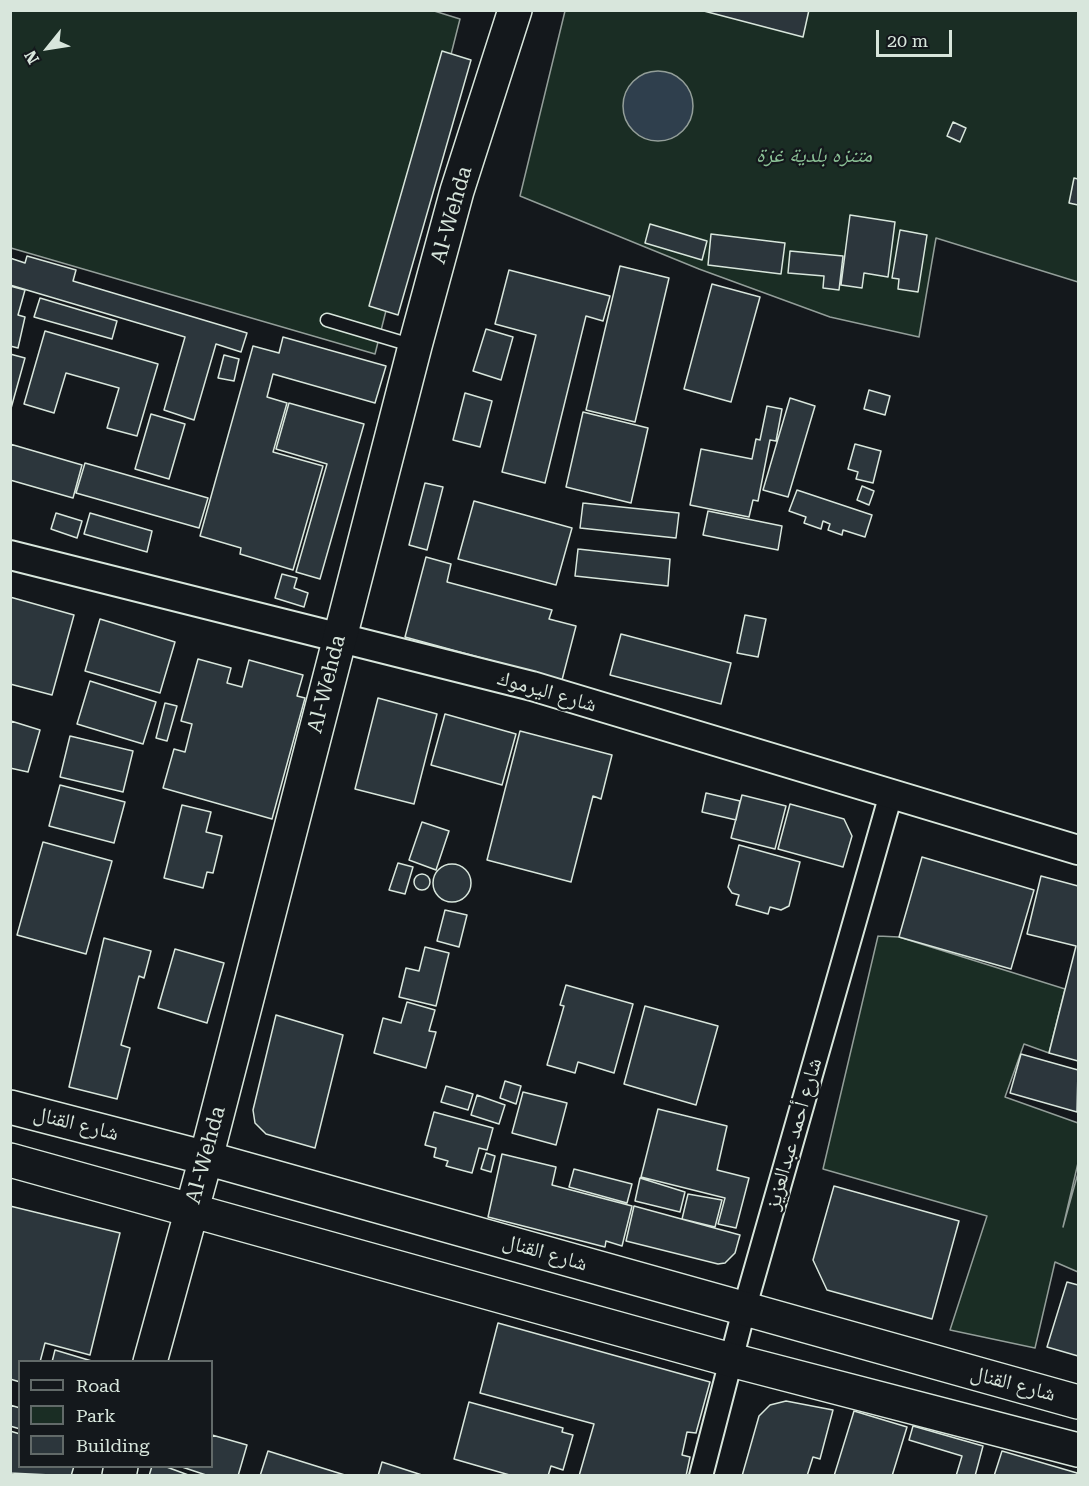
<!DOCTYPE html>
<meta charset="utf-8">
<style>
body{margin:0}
#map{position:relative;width:1089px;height:1486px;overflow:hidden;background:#14181c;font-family:"Roboto Serif",serif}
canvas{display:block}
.frame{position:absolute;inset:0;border:12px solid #d8e6dc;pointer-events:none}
.legend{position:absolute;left:18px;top:1360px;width:195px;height:108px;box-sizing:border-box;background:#14181c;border:2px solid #626a69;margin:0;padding:8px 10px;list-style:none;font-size:18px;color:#d8e6dc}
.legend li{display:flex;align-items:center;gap:12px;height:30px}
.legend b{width:30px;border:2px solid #626a69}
.north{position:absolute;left:18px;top:18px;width:60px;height:60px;-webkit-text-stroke:4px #14181c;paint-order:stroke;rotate:240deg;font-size:16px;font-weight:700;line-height:24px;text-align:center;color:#d8e6dc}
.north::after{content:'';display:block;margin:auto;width:21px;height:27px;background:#d8e6dc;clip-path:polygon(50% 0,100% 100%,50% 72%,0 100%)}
.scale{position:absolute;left:876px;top:30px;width:76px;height:27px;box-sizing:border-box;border:3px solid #d8e6dc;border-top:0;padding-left:8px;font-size:18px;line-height:21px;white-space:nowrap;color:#d8e6dc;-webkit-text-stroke:4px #14181c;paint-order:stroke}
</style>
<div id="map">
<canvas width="1089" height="1486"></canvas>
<div class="frame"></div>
<ul class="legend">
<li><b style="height:8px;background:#14181c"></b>Road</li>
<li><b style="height:16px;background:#1a2d24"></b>Park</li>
<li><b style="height:16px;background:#2c363c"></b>Building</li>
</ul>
<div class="north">N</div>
<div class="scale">20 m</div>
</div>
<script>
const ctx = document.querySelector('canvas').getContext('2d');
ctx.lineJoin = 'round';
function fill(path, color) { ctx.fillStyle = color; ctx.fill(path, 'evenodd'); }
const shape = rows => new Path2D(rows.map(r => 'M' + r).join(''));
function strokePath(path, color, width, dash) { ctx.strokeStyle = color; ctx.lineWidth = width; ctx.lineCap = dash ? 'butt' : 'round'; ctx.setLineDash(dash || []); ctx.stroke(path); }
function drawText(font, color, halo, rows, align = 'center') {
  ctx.font = font + ' "Roboto Serif","Noto Naskh Arabic",serif'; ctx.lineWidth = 4.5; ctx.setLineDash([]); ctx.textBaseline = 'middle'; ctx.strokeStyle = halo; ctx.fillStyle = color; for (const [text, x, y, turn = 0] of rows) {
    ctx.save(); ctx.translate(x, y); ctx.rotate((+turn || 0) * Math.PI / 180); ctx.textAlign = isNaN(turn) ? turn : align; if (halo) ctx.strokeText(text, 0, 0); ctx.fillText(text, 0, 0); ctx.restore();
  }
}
const green = shape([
 [431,10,460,19,375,354,11,248,11,11,431,10],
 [565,11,1078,11,1078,282,936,238,919,337,830,317,699,269,520,196,565,11],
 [878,936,899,937,1065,989,1049,1053,1024,1044,1005,1097,1078,1123,1078,1163,1063,1227,1078,1173,1078,1272,1055,1262,1035,1348,950,1330,987,1216,823,1169,878,936]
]);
fill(green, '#1a2d24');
strokePath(green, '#939e99', 1.5);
const water = shape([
 '623 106a35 35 0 1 1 70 0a35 35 0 1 1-70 0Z'
]);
fill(water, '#2f3f4d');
strokePath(water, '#939e99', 1.5);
const building = shape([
 [700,10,809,10,803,37,700,10],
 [442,51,471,60,398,315,369,306,442,51],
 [953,122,966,128,960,142,947,136,953,122],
 [1074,178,1078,179,1078,205,1069,203,1074,178],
 [850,215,895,222,888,277,864,273,862,288,841,285,850,215],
 [650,224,707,241,702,260,645,243,650,224],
 [900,230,927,235,918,292,898,289,899,279,892,278,900,230],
 [711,234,785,243,781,274,708,265,711,234],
 [790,251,843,256,839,290,823,288,824,276,788,273,790,251],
 [27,256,76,270,73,281,247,333,241,352,216,344,194,420,164,410,185,337,10,285,10,258,25,263,27,256],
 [620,266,669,278,635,422,586,410,620,266],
 [509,270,610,296,603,321,586,316,545,483,502,472,536,335,495,324,509,270],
 [712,284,760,297,731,402,684,389,712,284],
 [10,286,25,290,18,315,25,317,18,348,10,346,10,286],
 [40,298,117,321,112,339,34,317,40,298],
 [486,329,513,337,501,380,473,371,486,329],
 [45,331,158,364,137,436,107,428,119,388,66,373,54,413,24,404,45,331],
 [283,337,386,366,375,403,273,374,267,397,287,403,273,452,323,466,293,570,240,554,241,548,200,536,253,346,279,353,283,337],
 [10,354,25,358,10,412,10,354],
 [224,355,239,359,234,381,218,378,224,355],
 [869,390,890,396,885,415,864,409,869,390],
 [465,393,492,401,480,447,453,440,465,393],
 [790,398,815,406,788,497,763,490,790,398],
 [289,403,364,424,320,579,296,572,327,464,276,449,289,403],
 [767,406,782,409,776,441,770,440,758,501,753,500,749,517,690,505,701,449,752,459,756,439,760,440,767,406],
 [583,412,648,428,631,503,566,487,583,412],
 [151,414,185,424,169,479,135,469,151,414],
 [10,444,82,465,73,498,10,480,10,444],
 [855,444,881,451,873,483,856,479,858,472,848,469,855,444],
 [85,463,208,498,199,528,76,493,85,463],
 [425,483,443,487,427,550,409,545,425,483],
 [862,486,874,491,869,505,857,500,862,486],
 [797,490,872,515,865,537,843,530,842,535,828,530,830,524,823,521,821,529,804,523,806,517,789,511,797,490],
 [474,501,572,528,556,585,458,559,474,501],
 [583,503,679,513,676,538,580,528,583,503],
 [708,511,782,526,778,550,703,535,708,511],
 [56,513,82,521,77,538,51,529,56,513],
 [90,513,152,531,147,552,84,534,90,513],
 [578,549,670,559,668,586,575,576,578,549],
 [426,557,451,564,447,582,552,610,549,619,576,626,562,680,405,637,426,557],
 [282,574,297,578,294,588,308,593,304,607,275,598,282,574],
 [10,597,74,615,52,695,10,684,10,597],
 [745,615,766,619,758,657,737,653,745,615],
 [100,619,175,642,160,693,85,671,100,619],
 [621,634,731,663,721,704,610,675,621,634],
 [198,659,231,668,227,683,242,687,249,660,303,675,297,696,305,698,272,819,163,788,174,749,185,752,192,724,181,721,198,659],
 [90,681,156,702,143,744,77,724,90,681],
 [378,698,437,714,414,804,355,789,378,698],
 [165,703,177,706,167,741,156,738,165,703],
 [445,714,516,734,502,785,431,765,445,714],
 [11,721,40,730,28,772,10,768,11,721],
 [520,731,612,755,601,799,593,796,571,882,487,860,520,731],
 [70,736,133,751,123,792,60,777,70,736],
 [60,785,125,802,114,843,49,826,60,785],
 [706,793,740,801,736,820,702,812,706,793],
 [742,795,786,806,775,849,731,838,742,795],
 [790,804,844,819,852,836,843,867,778,849,790,804],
 [182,805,211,812,206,832,222,836,213,873,207,872,203,888,164,878,182,805],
 [422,822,449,831,436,870,409,860,422,822],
 [43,842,112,861,86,954,17,935,43,842],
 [739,845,800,862,789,906,781,910,770,907,768,914,736,905,739,895,732,893,728,887,739,845],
 [922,857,1034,890,1011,969,899,937,922,857],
 [398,863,413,867,405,894,389,890,398,863],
 '433 883a19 19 0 1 1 38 0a19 19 0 1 1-38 0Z',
 '414 882a8 8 0 1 1 16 0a8 8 0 1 1-16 0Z',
 [1041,876,1078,886,1078,1061,1049,1053,1076,946,1027,934,1041,876],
 [445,910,467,915,459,947,437,941,445,910],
 [104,938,151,951,144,978,139,976,121,1045,130,1048,117,1099,69,1087,104,938],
 [425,947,449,953,436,1006,399,997,406,968,419,971,425,947],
 [175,949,224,963,207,1023,158,1008,175,949],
 [566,985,633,1004,614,1073,578,1062,575,1073,547,1065,564,1006,560,1005,566,985],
 [407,1002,435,1010,429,1031,436,1032,426,1068,374,1053,383,1018,401,1023,407,1002],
 [645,1006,718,1026,696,1105,624,1084,645,1006],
 [276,1015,343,1035,315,1148,266,1134,255,1123,253,1110,276,1015],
 [1021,1054,1078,1070,1077,1112,1010,1093,1021,1054],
 [505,1081,521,1086,516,1104,500,1098,505,1081],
 [446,1086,473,1094,468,1110,441,1102,446,1086],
 [523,1092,567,1103,556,1145,512,1133,523,1092],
 [477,1095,505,1105,499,1124,471,1115,477,1095],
 [658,1109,727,1126,717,1170,749,1178,736,1228,718,1224,725,1198,641,1177,658,1109],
 [434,1112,493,1128,487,1150,479,1148,472,1173,446,1166,448,1161,434,1157,436,1148,425,1145,434,1112],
 [486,1153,495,1156,491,1172,481,1169,486,1153],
 [502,1154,556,1167,552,1185,632,1206,622,1246,606,1241,605,1247,488,1217,502,1154],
 [574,1169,632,1184,627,1203,569,1187,574,1169],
 [640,1178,685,1192,680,1212,635,1201,640,1178],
 [834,1186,959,1221,932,1319,827,1290,813,1260,834,1186],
 [688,1194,722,1200,715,1227,682,1219,688,1194],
 [10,1206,120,1233,90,1355,45,1343,40,1362,20,1362,20,1382,10,1379,10,1206],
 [634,1206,740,1235,735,1253,725,1263,718,1264,626,1241,634,1206],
 [1067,1282,1078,1285,1078,1356,1047,1347,1067,1282],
 [498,1323,710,1382,696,1433,687,1432,682,1455,690,1457,686,1476,579,1476,594,1424,480,1393,498,1323],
 [55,1350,95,1362,52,1362,55,1350],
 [786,1401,833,1410,820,1459,813,1457,807,1476,742,1476,759,1416,770,1405,786,1401],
 [469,1402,563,1428,562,1432,573,1435,563,1470,551,1466,548,1476,513,1476,454,1459,469,1402],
 [10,1405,20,1408,20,1429,10,1426,10,1405],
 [854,1411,907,1427,892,1476,834,1476,854,1411],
 [913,1426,983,1446,975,1476,956,1476,962,1456,909,1440,913,1426],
 [10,1431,20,1434,20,1466,74,1466,71,1476,10,1473,10,1431],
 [212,1435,247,1445,238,1476,209,1476,179,1466,212,1466,212,1435],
 [268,1451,348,1476,260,1476,268,1451],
 [1002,1451,1077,1473,1077,1476,994,1476,1002,1451],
 [382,1462,425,1476,378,1476,382,1462],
 [152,1466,164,1466,191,1476,149,1476,152,1466]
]);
fill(building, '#2c363c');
strokePath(building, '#d8e6dc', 1.5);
const service = shape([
 [327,320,414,346]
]);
const minor = shape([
 [701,1476,744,1310,891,794]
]);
const tertiary = shape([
 [10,555,532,686,1078,850]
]);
const secondary = shape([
 [10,1107,206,1158,1078,1402],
 [10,1160,731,1360,1078,1450],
 [150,1362,206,1158,415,346,457,191,515,10],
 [119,1476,121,1466]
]);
strokePath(service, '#d8e6dc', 15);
strokePath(minor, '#d8e6dc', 26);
strokePath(tertiary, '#d8e6dc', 32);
strokePath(secondary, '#d8e6dc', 36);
strokePath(service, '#14181c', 12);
strokePath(minor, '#14181c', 22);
strokePath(tertiary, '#14181c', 28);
strokePath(secondary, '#14181c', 33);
drawText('italic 21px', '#8ac095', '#14181c', [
 ["متنزه بلدية غزة",814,156]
]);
drawText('21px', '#d8e6dc', '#14181c', [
 ["Al-Wehda",452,215,-74],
 ["Al-Wehda",327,684,-76],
 ["شارع اليرموك",547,692,16],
 ["شارع القنال",76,1124,14],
 ["شارع أحمد عبدالعزيز",794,1134,-74],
 ["Al-Wehda",206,1155,-75],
 ["شارع القنال",545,1253,16],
 ["شارع القنال",1013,1384,15]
]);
</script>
